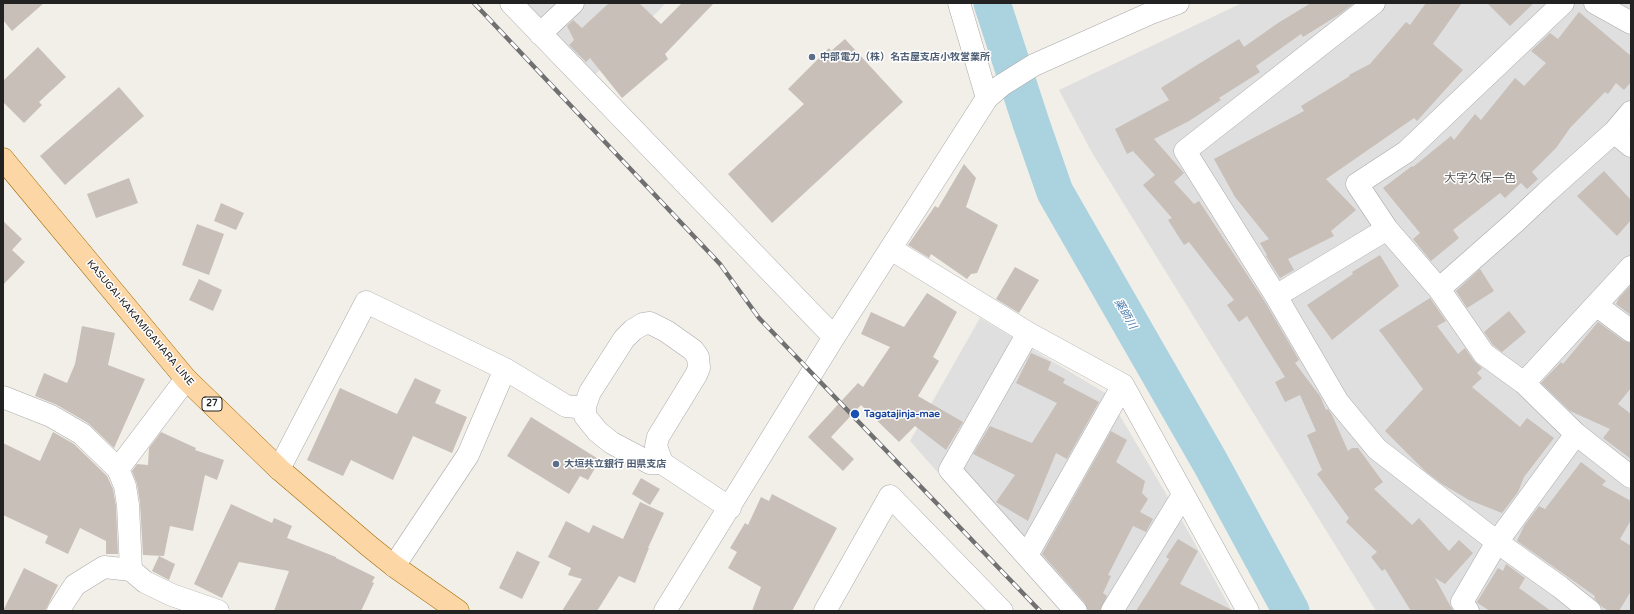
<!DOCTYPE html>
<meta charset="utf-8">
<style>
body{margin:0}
#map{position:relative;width:1634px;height:614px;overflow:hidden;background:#f2efe9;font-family:"Varela Round",sans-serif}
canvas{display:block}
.frame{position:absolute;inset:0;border:4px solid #222;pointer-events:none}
</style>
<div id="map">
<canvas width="1634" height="614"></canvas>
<div class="frame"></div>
</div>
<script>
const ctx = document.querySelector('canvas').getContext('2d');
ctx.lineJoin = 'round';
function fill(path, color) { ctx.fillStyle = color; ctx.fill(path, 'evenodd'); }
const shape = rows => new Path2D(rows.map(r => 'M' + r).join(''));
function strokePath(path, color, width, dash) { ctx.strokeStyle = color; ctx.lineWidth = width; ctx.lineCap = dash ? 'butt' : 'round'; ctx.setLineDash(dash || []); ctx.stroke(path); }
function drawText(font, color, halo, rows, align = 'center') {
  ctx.font = font + ' "Varela Round","Noto Sans JP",sans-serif'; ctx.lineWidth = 3; ctx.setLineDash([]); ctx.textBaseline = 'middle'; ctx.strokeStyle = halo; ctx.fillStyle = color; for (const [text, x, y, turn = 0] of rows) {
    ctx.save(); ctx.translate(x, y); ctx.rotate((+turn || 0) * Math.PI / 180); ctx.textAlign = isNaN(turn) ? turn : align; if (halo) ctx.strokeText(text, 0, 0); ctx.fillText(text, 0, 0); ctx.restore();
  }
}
fill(shape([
 [511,3,666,3,587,83],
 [1242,3,1631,3,1631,611,1376,611,1091,151,1059,90],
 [980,318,1107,394,1184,524,1232,611,1060,611,910,441]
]), '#e0dfdf');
strokePath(shape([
 [992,3,1031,123,1055,192,1210,462,1291,611]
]), '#aad3df', 37);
fill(shape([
 [3,3,44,3,12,31,3,20],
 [609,3,639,3,661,24,682,3,714,3,665,54,668,59,622,98,590,58,586,62,569,45,574,40,567,26,573,20,582,28],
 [1311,3,1354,3,1340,14,1303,37,1301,34,1256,66,1260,72,1219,98,1221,100,1189,121,1154,139,1184,173,1174,182,1194,204,1199,201,1265,302,1299,360,1295,363,1320,396,1326,410,1328,409,1332,415,1348,451,1352,448,1358,448,1383,482,1374,489,1412,525,1419,518,1449,551,1459,540,1473,553,1445,584,1435,578,1453,611,1411,611,1385,569,1382,571,1371,557,1377,552,1346,522,1349,518,1317,474,1322,470,1307,435,1316,431,1300,395,1285,402,1275,382,1285,377,1247,316,1239,322,1227,305,1234,300,1189,242,1184,245,1168,220,1172,218,1143,185,1155,175,1133,151,1127,154,1115,129,1169,100,1161,88,1197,65,1239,39,1244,47,1278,23],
 [1426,3,1462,3,1433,44,1463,70,1417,121,1414,118,1326,179,1356,210,1331,231,1334,236,1288,259,1294,270,1280,278,1266,256,1267,255,1260,243,1269,239,1235,197,1214,159,1304,111,1301,106,1350,76,1349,75,1370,64,1406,22,1410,25],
 [1487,3,1534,3,1510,26],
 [1579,12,1631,56,1631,82,1624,90,1616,83,1608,94,1605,92,1570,128,1556,148,1532,172,1538,179,1527,189,1521,183,1505,198,1500,193,1453,230,1459,238,1431,261,1413,239,1420,233,1383,188,1412,166,1413,167,1451,136,1454,140,1475,114,1481,120,1515,78,1524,86,1546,63,1531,51,1550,33,1558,39],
 [845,39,903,102,772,223,728,174,804,104,788,89,829,48,831,51],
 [38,47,66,77,39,102,42,105,24,123,3,102,3,81],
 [119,87,144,116,65,185,40,156],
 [964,164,976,178,966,207,998,225,977,273,971,274,967,279,931,254,929,258,908,245,935,206,938,208],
 [1604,171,1631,200,1631,220,1617,236,1577,196],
 [129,178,138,203,96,218,87,194],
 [221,203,244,213,236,230,214,221],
 [3,221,22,239,12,250,25,262,3,285],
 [197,224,224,234,209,275,182,265],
 [1380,255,1399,286,1332,340,1307,305,1353,274,1352,272],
 [1015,267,1039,280,1019,313,996,299],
 [1480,269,1494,291,1467,308,1456,291],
 [199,279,222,290,213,311,189,300],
 [1631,285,1631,315,1616,304,1619,298],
 [927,293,957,312,933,357,939,361,918,396,963,422,946,450,915,426,899,442,861,405,831,437,854,459,843,471,808,437,858,383,863,387,890,347,861,334,871,312,904,327],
 [1430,298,1446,321,1437,326,1458,354,1465,348,1474,361,1482,368,1477,373,1482,378,1472,387,1520,427,1527,418,1554,438,1524,477,1518,492,1502,513,1469,500,1442,484,1425,471,1385,431,1423,389,1379,330],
 [1509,311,1526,332,1502,352,1493,345,1484,332],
 [1598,322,1624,341,1631,343,1631,388,1618,404,1631,414,1631,459,1603,438,1610,429,1570,411,1541,383,1561,362,1563,364],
 [82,326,115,333,108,365,145,379,114,448,88,423,57,405,35,396,44,373,67,383,75,364],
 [1031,353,1051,362,1048,370,1065,379,1063,383,1099,402,1067,459,1056,453,1028,521,996,502,1015,475,973,454,990,426,1032,443,1057,403,1016,383],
 [415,378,441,390,435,403,467,417,452,453,413,436,393,480,351,460,343,476,307,460,340,388,397,414],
 [531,417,600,460,588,480,580,476,569,494,507,456],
 [1111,431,1127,440,1116,462,1145,481,1142,493,1148,499,1140,512,1153,519,1146,532,1133,526,1108,575,1111,576,1103,593,1107,596,1100,611,1088,611,1085,603,1042,554],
 [53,432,74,444,107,476,113,489,116,506,118,554,106,554,106,541,80,528,68,554,45,543,48,536,3,515,3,443,40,461],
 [161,432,196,448,195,450,224,460,217,480,205,475,193,531,170,526,164,556,143,555,140,503,137,484,132,471,137,464,148,465,149,448],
 [1581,462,1606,481,1602,485,1631,501,1631,520,1620,539,1631,546,1631,591,1619,611,1609,611,1602,607,1594,598,1595,596,1517,541,1524,526,1539,506,1545,509],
 [641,478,660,489,650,505,632,494],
 [772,494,837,528,792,611,752,611,761,587,728,568,737,552,730,548,745,523,748,525,761,497,769,501],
 [640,502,664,513,648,548,649,548,635,583,619,576,597,611,562,611,582,579,568,575,571,568,548,557,566,521,589,533,593,525,623,539],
 [231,504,272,523,274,518,292,526,287,538,336,557,336,558,375,577,372,582,374,583,361,611,274,611,289,571,239,562,222,598,194,584],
 [1178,539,1198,551,1180,584,1234,611,1136,611,1169,559,1166,557],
 [517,551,540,562,522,599,499,588],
 [159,556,175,564,169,580,152,571],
 [1506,564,1525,578,1519,588,1551,611,1490,611,1479,604,1477,602,1498,568,1503,571],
 [24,568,58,585,45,611,3,611]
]), '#c7bfb8');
const minor = shape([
 [511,3,834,337],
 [959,3,987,98],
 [1374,3,1185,151,1276,296,1338,402,1377,449,1497,542,1560,587,1590,611],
 [1563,3,1406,152,1357,184,1387,229,1439,289,1484,354,1524,383,1576,434,1631,477],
 [1595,3,1631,23],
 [540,34,573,3],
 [1614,132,1631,146],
 [891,249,1028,333,1123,385,1248,611],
 [1439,289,1515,222,1547,192,1614,132,1631,112],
 [1276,296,1387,229],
 [1596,305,1631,331],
 [1028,333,950,470,1076,611],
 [1524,383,1631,267],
 [3,397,51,416,82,434,118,469,125,486,128,505,131,570],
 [662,463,656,446,658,437,696,375,699,368,698,357,693,350,666,331,650,323,643,324,633,330,624,339,590,392,585,406,585,416,598,432,612,443,650,463,662,463,730,508],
 [118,469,186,379],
 [279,469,366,302,505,369],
 [1027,555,1123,385],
 [394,566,468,455,505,369,566,406,576,407,585,406],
 [58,611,75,585,104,567,131,570,145,582,172,595,218,611],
 [665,611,834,337,987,98,1002,85,1034,65,1151,13,1178,3],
 [825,611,890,496,1002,611],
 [1112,611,1183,495],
 [1468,611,1462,602,1497,542,1576,434]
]);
const major = shape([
 [3,159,186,379,279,469,369,546,394,566,458,611]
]);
strokePath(minor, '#a9a9a9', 23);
strokePath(major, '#a06b00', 23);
strokePath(minor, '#fff', 22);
strokePath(major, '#fcd6a4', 22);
const rail = shape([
 [474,3,720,264,759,318,1040,611]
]);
strokePath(rail, '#707070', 4.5);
strokePath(rail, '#fff', 3, [9]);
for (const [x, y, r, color] of [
 [812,57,4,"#5c6f8a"],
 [855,414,5,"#1a4fb4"],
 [556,464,4,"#5c6f8a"]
]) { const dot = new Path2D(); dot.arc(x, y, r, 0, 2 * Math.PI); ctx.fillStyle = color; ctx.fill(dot); strokePath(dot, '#fff', 1.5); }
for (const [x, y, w] of [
 [212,404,20]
]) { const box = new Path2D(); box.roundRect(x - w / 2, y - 7, w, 14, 3); ctx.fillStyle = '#fff'; ctx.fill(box); strokePath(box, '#222', 1); }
drawText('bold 9px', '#222', null, [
 ["27",212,404]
]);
drawText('bold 10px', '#4e5e75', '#fff', [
 ["中部電力（株）名古屋支店小牧営業所",820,57],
 ["大垣共立銀行 田県支店",564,464]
], 'left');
drawText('10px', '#222', '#fff', [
 ["KASUGAI-KAKAMIGAHARA LINE",140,323,50]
]);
drawText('bold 10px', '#164399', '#fff', [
 ["Tagatajinja-mae",864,414]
], 'left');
drawText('italic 11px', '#4a7aab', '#fff', [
 ["薬師川",1125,314,60]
]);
drawText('12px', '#555', '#fff', [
 ["大字久保一色",1480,179]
]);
</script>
